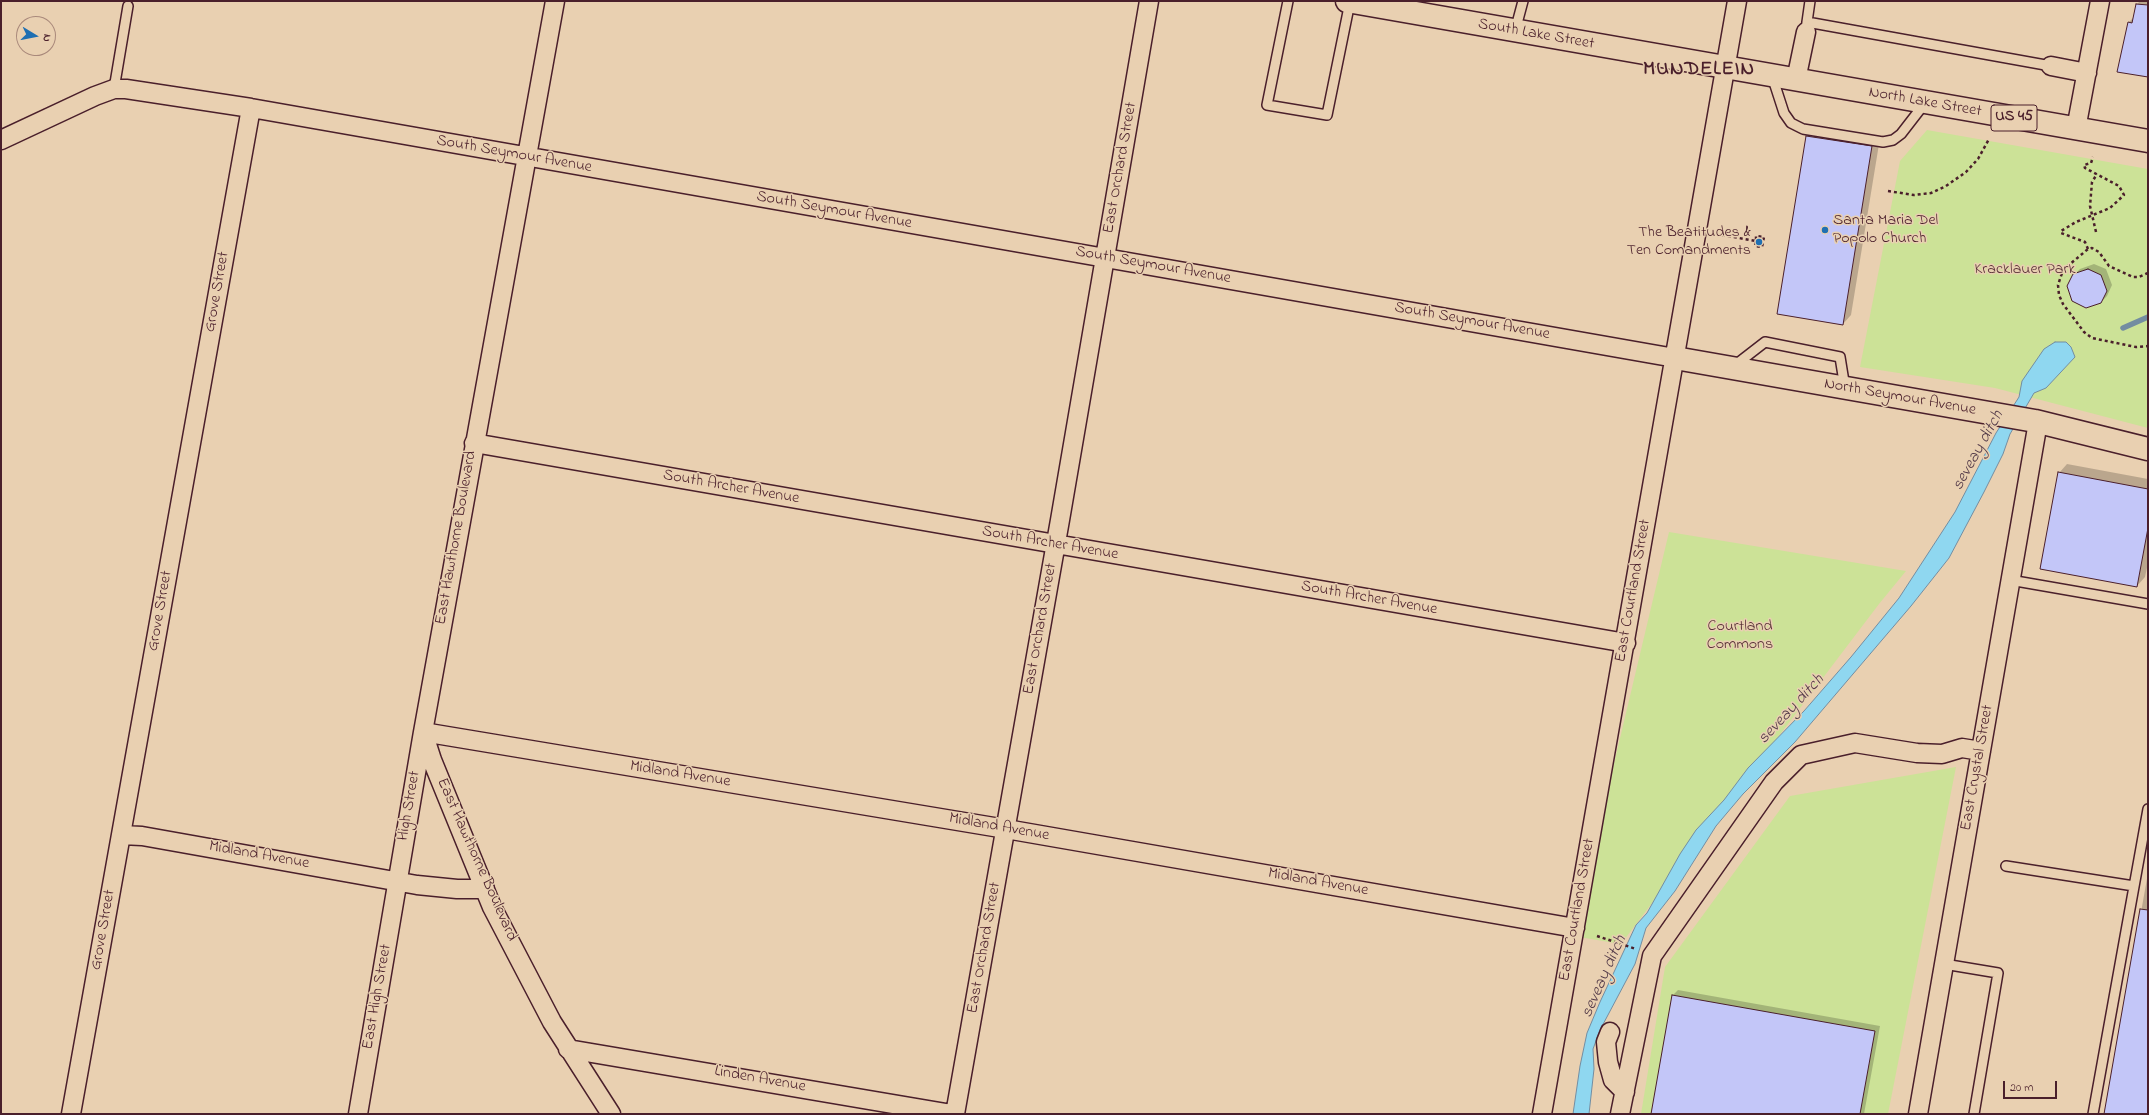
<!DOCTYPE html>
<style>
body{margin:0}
#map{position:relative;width:2149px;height:1115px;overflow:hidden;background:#e9d0b1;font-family:"Indie Flower",sans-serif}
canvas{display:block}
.frame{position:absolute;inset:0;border:2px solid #4a1f2b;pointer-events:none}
.north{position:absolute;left:16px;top:16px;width:40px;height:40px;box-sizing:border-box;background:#e9d0b1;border:1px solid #a9897b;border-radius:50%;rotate:100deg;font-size:11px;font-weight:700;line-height:16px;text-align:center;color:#4a1f2b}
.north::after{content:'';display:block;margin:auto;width:14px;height:18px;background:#1f6fb2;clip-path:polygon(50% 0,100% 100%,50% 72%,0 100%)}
.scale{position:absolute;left:2003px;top:1081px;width:54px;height:18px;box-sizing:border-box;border:2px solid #4a1f2b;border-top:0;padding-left:5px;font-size:12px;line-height:14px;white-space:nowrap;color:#4a1f2b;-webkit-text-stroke:3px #e9d0b1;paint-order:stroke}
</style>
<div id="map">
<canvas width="2149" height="1115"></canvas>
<div class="frame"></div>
<div class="north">N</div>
<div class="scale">20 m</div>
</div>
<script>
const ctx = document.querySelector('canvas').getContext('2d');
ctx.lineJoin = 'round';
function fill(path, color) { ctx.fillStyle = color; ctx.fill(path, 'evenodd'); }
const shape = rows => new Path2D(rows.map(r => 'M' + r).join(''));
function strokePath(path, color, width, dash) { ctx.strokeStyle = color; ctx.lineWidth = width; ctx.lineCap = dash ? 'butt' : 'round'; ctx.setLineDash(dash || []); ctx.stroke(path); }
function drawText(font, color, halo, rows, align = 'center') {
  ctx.font = font + ' "Indie Flower",sans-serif'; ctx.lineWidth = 3; ctx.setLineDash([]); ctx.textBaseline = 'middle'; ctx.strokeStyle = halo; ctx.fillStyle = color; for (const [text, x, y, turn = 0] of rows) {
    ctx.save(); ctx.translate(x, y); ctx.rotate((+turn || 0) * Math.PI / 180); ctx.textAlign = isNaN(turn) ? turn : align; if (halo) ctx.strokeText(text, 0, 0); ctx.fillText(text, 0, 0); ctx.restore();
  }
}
fill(shape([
 [1927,130,2148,169,2148,428,1995,388,1860,367,1900,161],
 [1669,532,1906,571,1879,604,1621,944,1573,936],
 [1956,767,1888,1114,1641,1114,1665,967,1790,796]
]), '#cce297');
const water = shape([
 [2055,342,2066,342,2071,347,2075,357,2046,388,2034,393,2010,434,2003,454,1984,492,1949,558,1911,606,1795,742,1743,794,1716,826,1675,891,1646,928,1635,964,1600,1030,1593,1049,1594,1069,1589,1114,1573,1114,1580,1066,1587,1033,1600,1002,1636,925,1647,913,1680,854,1696,830,1724,800,1748,768,1804,711,1851,657,1899,598,1955,512,1996,433,2019,397,2022,381,2044,349,2055,342]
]);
fill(water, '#8fd7f0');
strokePath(water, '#738da1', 1);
fill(shape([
 [2140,1,2148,1,2148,83,2147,76,2128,23,2134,17,2137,4],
 [1816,128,1880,138,1851,315,1843,324,1778,313,1807,136],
 [2094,264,2106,269,2112,285,2107,296,2101,302,2074,275,2080,269],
 [2067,464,2148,479,2148,563,2145,577,2137,586,2059,473],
 [2148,873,2148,1114,2105,1114],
 [1678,990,1880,1026,1864,1114,1652,1114,1673,995]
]), '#0003');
strokePath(shape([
 [2123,328,2148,317]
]), '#738da1', 5.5);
const building = shape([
 [2136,4,2148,5,2148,77,2117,72,2128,22,2132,23,2136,4],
 [1806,136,1872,146,1843,325,1777,314,1806,136],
 [2088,269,2101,275,2107,291,2101,303,2086,308,2072,301,2067,286,2073,274,2088,269],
 [2058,472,2148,489,2148,528,2137,587,2040,569,2058,472],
 [2140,909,2148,910,2148,1114,2104,1114,2140,909],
 [1672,995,1875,1031,1860,1114,1651,1114,1672,995]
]);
fill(building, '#c3c6f8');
strokePath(building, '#4a1f2b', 1);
const lane = shape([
 [1288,1,1267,105,1327,115,1350,2],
 [1807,22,1810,1],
 [1515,31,1523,1],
 [1806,32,1807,22,2051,66],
 [1772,76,1784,113,1791,123,1803,129,1883,142,1893,140,1901,134,1925,103],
 [114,89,128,6],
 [1734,366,1765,342,1840,357,1845,388],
 [2010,580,2148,604],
 [2006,866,2134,886],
 [1944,964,1998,973,1974,1114],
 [2093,1114,2148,809]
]);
const street = shape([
 [555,1,423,732,432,760,492,907,552,1022,611,1114],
 [2051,66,2087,73],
 [1796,80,1806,32],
 [2076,129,2100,1],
 [1,140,95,96,114,89,126,89,251,108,1675,358],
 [474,443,1626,643],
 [121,835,142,836,417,885,457,889,485,889],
 [1610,1032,1606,1042,1608,1062,1613,1080,1625,1092],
 [568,1049,952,1114],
 [71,1114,251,108],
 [358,1114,423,732,1006,829,1575,928],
 [955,1114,1060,520,1149,1],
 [1542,1114,1737,1],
 [1620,1114,1652,956,1774,782,1801,755,1855,743,1917,753,1942,754,1962,748,1981,751],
 [1918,1114,2038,422]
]);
const secondary = shape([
 [1675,358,2035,421,2148,449]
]);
const primary = shape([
 [1347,1,2148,141]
]);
strokePath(lane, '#4a1f2b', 12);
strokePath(street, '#4a1f2b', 21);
strokePath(secondary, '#4a1f2b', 25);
strokePath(primary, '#4a1f2b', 25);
strokePath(shape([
 [1888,191,1914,195,1931,193,1946,186,1966,172,1978,159,1989,139],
 [2096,232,2090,206,2092,182,2097,174],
 [1722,235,1756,241,1756,236,1764,237,1762,247,1755,246,1756,241],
 [2088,249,2085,242,2061,233,2061,231,2076,222,2110,208,2124,195,2119,186,2085,168,2084,165,2091,163,2093,157],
 [2148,273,2139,277,2133,277,2109,266,2099,252,2092,248,2088,249,2063,270,2058,285,2059,295,2063,304,2084,332,2092,338,2136,347,2148,346],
 [1597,936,1636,949]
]), '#4a1f2b', 2.5, [3, 3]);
strokePath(lane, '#e9d0b1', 9);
strokePath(street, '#e9d0b1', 18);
strokePath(secondary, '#e9d0b1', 22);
strokePath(primary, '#e9d0b1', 22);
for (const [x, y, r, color] of [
 [1825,230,4,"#1f6fb2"],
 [1759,242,4,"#1f6fb2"]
]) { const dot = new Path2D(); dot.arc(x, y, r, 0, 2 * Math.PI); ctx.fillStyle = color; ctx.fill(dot); strokePath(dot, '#e9d0b1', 1.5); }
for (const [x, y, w] of [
 [2014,118,46]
]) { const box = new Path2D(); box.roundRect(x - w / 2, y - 13, w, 26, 3); ctx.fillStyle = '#e9d0b1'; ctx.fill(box); strokePath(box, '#4a1f2b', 1); }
drawText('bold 15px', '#4a1f2b', null, [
 ["US 45",2014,118]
]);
drawText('16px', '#4a1f2b', '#e9d0b1', [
 ["South Lake Street",1536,35,10],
 ["North Lake Street",1925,103,10],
 ["South Seymour Avenue",514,155,10],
 ["East Orchard Street",1121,168,-80],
 ["South Seymour Avenue",834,211,10],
 ["South Seymour Avenue",1153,266,10],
 ["Grove Street",218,292,-80],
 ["South Seymour Avenue",1472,322,10],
 ["North Seymour Avenue",1900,398,10],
 ["South Archer Avenue",731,488,10],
 ["East Hawthorne Boulevard",457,538,-80],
 ["South Archer Avenue",1050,544,10],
 ["East Courtland Street",1634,591,-80],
 ["South Archer Avenue",1369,599,10],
 ["Grove Street",161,611,-80],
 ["East Orchard Street",1041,629,-80],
 ["East Crystal Street",1978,768,-80],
 ["Midland Avenue",680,775,9],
 ["High Street",410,806,-80],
 ["Midland Avenue",999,828,10],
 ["Midland Avenue",259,856,10],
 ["East Hawthorne Boulevard",476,860,66],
 ["Midland Avenue",1318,883,10],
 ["East Courtland Street",1578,910,-80],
 ["Grove Street",104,930,-80],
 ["East Orchard Street",985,948,-80],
 ["East High Street",378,997,-80],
 ["Linden Avenue",760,1080,10]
]);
drawText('16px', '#4a1f2b', '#e9d0b1', [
 ["Santa Maria Del",1833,221],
 ["Popolo Church",1833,239],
 ["The Beatitudes &",1751,233,"right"],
 ["Ten Comandments",1751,251,"right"]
], 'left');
drawText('16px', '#573236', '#e9d0b1', [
 ["Kracklauer Park",2025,270],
 ["Courtland",1740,627],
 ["Commons",1740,645]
]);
drawText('italic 17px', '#543b49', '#e9d0b1', [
 ["seveay ditch",1979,451,-61],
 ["seveay ditch",1792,710,-47],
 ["seveay ditch",1605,977,-66]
]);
ctx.letterSpacing = '1px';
drawText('bold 20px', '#4a1f2b', '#e9d0b1', [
 ["MUNDELEIN",1699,71]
]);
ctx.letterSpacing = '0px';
</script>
